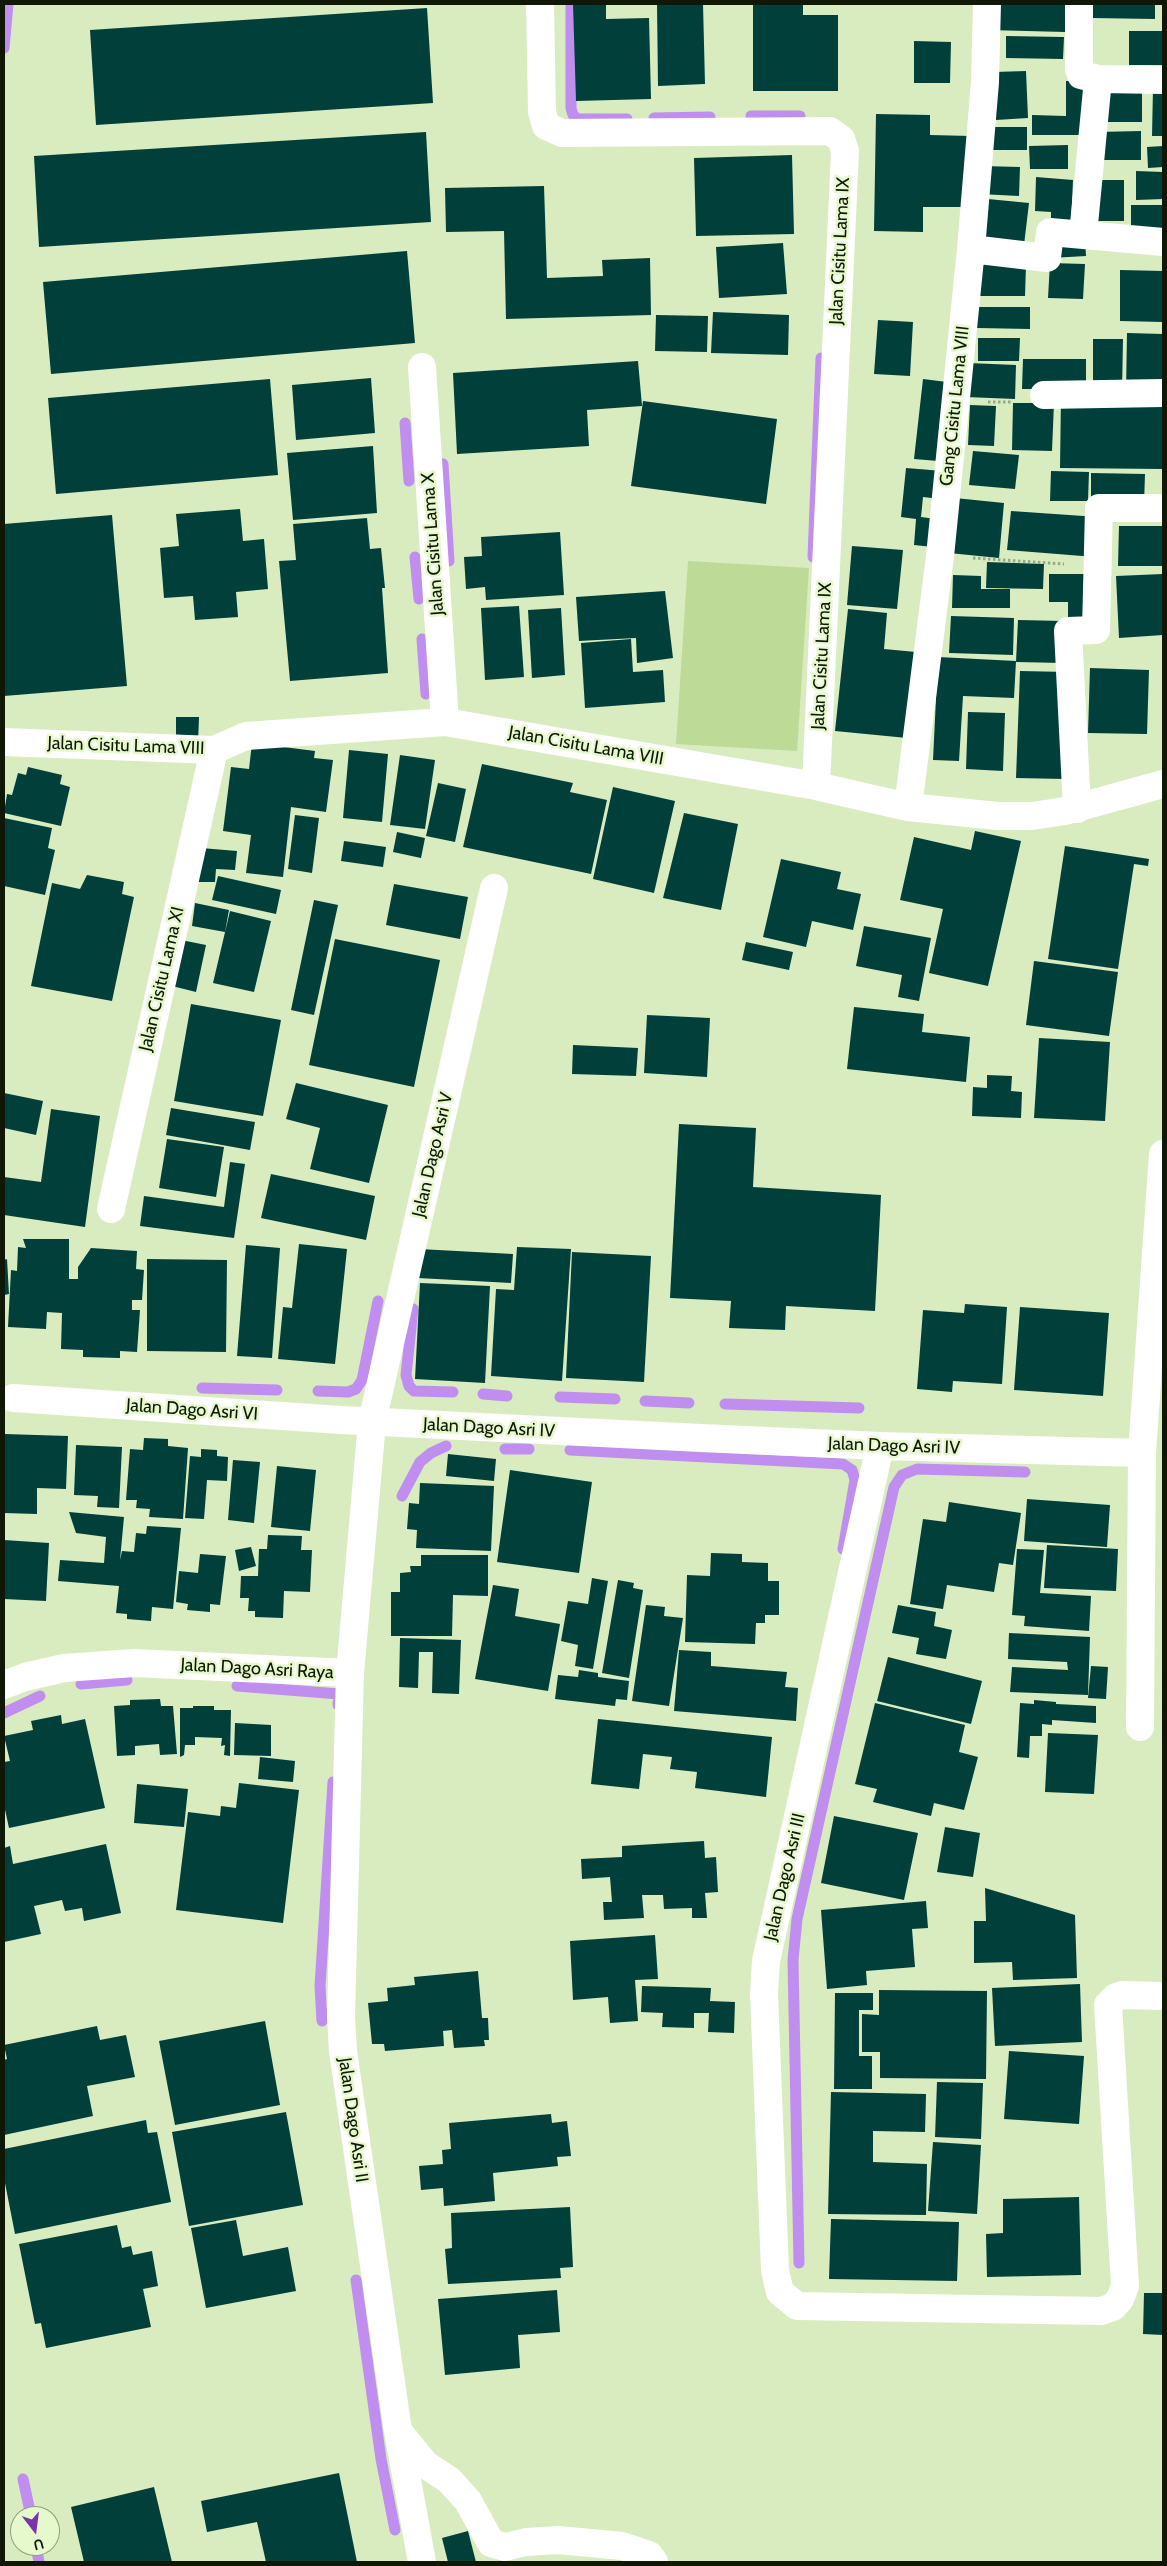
<!DOCTYPE html>
<style>
body{margin:0}
#map{position:relative;width:1167px;height:2566px;overflow:hidden;background:#d8ecbf;font-family:Cabin,sans-serif}
canvas{display:block}
.frame{position:absolute;inset:0;border:5px solid #101707;pointer-events:none}
.north{position:absolute;left:10px;top:2506px;width:50px;height:50px;box-sizing:border-box;background:#e5f9cc;border:1px solid #909f7d;border-radius:50%;rotate:165deg;font-size:14px;font-weight:700;line-height:20px;text-align:center;color:#101707}
.north::after{content:'';display:block;margin:auto;width:18px;height:22px;background:#7936aa;clip-path:polygon(50% 0,100% 100%,50% 72%,0 100%)}
</style>
<div id="map">
<canvas width="1167" height="2566"></canvas>
<div class="frame"></div>
<div class="north">U</div>
</div>
<script>
const ctx = document.querySelector('canvas').getContext('2d');
ctx.lineJoin = 'round';
function fill(path, color) { ctx.fillStyle = color; ctx.fill(path, 'evenodd'); }
const shape = rows => new Path2D(rows.map(r => 'M' + r).join(''));
function strokePath(path, color, width, dash) { ctx.strokeStyle = color; ctx.lineWidth = width; ctx.lineCap = dash ? 'butt' : 'round'; ctx.setLineDash(dash || []); ctx.stroke(path); }
function drawText(font, color, halo, rows, align = 'center') {
  ctx.font = font + ' Cabin,sans-serif'; ctx.lineWidth = 5; ctx.setLineDash([]); ctx.textBaseline = 'middle'; ctx.strokeStyle = halo; ctx.fillStyle = color; for (const [text, x, y, turn = 0] of rows) {
    ctx.save(); ctx.translate(x, y); ctx.rotate((+turn || 0) * Math.PI / 180); ctx.textAlign = isNaN(turn) ? turn : align; if (halo) ctx.strokeText(text, 0, 0); ctx.fillText(text, 0, 0); ctx.restore();
  }
}
fill(shape([
 [688,561,809,568,797,751,676,744]
]), '#bdda97');
strokePath(shape([
 [571,4,571,108,573,115,578,119,627,119],
 [4,48,8,4],
 [751,116,800,116],
 [654,118,710,117],
 [405,423,409,481],
 [443,464,449,561],
 [415,557,419,599],
 [813,557,821,358],
 [422,639,426,694],
 [413,1309,406,1375,409,1386,414,1391,453,1392],
 [202,1388,277,1390],
 [318,1391,348,1392,356,1389,362,1380,378,1301],
 [483,1394,507,1396],
 [560,1397,615,1399],
 [645,1401,689,1403],
 [725,1404,859,1408],
 [505,1449,529,1449],
 [570,1450,843,1464,852,1470,855,1480,843,1549],
 [402,1496,420,1462,431,1453,446,1446],
 [81,1684,127,1680],
 [237,1686,339,1694,338,1705],
 [4,1713,40,1696],
 [322,2021,320,1986,333,1782],
 [799,2263,793,1960,797,1919,894,1487,902,1475,917,1469,1025,1472],
 [356,2280,381,2459,395,2530],
 [23,2479,31,2516],
 [36,2546,39,2562]
]), '#c08eee', 11);
fill(shape([
 [573,4,606,4,606,19,649,18,651,99,576,101],
 [657,4,703,4,705,84,658,86],
 [753,4,803,4,803,15,838,15,838,91,753,91],
 [989,4,1065,4,1065,32,988,30],
 [1092,4,1155,4,1155,19,1092,18],
 [427,8,433,103,96,125,90,30],
 [1129,31,1163,31,1163,65,1129,65],
 [1006,36,1064,37,1063,59,1006,58],
 [914,41,951,42,950,83,914,83],
 [1026,71,1028,118,996,120,994,72],
 [1066,81,1086,81,1086,135,1032,135,1032,115,1066,116],
 [1103,88,1142,89,1142,122,1102,122],
 [1153,88,1163,88,1163,136,1152,136],
 [876,114,930,115,930,135,971,136,969,207,923,207,923,232,874,231],
 [989,127,1027,127,1027,150,989,150],
 [1141,131,1141,160,1098,160,1097,132],
 [426,132,431,222,39,247,34,156],
 [1068,145,1068,169,1030,169,1029,146],
 [1163,146,1163,167,1148,168,1147,147],
 [792,155,794,234,696,236,694,158],
 [982,166,1020,167,1019,196,980,194],
 [1136,171,1163,172,1163,199,1136,200],
 [1036,177,1073,180,1071,224,1051,224,1051,212,1035,211],
 [1095,180,1124,180,1124,221,1095,221],
 [544,186,547,278,603,276,602,260,650,258,651,315,506,319,504,231,446,232,445,188],
 [988,199,1029,203,1024,245,975,241],
 [1131,205,1163,205,1163,234,1131,233],
 [1085,238,1086,256,1051,258,1050,240],
 [783,243,787,294,719,298,716,247],
 [407,251,415,343,51,374,43,282],
 [1050,263,1085,264,1083,299,1048,298],
 [971,264,1026,265,1025,296,971,296],
 [1120,270,1163,271,1163,322,1120,321],
 [977,307,1030,307,1030,329,977,328],
 [713,312,789,315,788,355,711,353],
 [656,315,708,316,707,352,655,351],
 [878,320,913,322,910,376,874,374],
 [1127,333,1163,334,1163,392,1126,392],
 [978,338,1020,338,1019,361,978,361],
 [1093,339,1123,339,1122,393,1093,393],
 [1023,359,1086,359,1086,389,1022,389],
 [638,361,642,406,587,410,589,446,457,454,453,373],
 [968,363,1016,365,1015,399,966,397],
 [371,378,375,433,296,440,292,385],
 [270,379,278,475,56,494,48,398],
 [923,379,947,382,938,461,914,459],
 [1061,396,1163,398,1163,469,1060,468],
 [643,401,777,419,766,504,631,486],
 [1013,403,1054,403,1052,451,1012,450],
 [970,405,996,406,994,446,968,445],
 [373,446,377,513,293,520,287,453],
 [973,451,1019,455,1015,489,969,485],
 [906,468,943,471,940,499,923,497,921,517,936,519,933,547,914,545,916,519,901,517],
 [1051,471,1089,472,1088,501,1050,501],
 [1091,473,1145,474,1144,504,1091,503],
 [955,498,1004,503,999,558,949,553],
 [240,509,243,541,264,539,268,589,236,592,238,617,195,620,193,596,164,598,160,548,179,546,176,514],
 [1011,511,1098,517,1095,557,1007,550],
 [112,515,127,686,4,696,4,524],
 [367,518,370,549,381,548,385,588,382,588,388,673,290,681,279,561,296,560,293,524],
 [1119,526,1163,526,1163,566,1118,566],
 [560,532,564,595,486,600,485,587,466,589,464,557,482,556,481,537],
 [852,546,903,550,897,609,847,605],
 [987,562,1044,564,1043,589,986,588],
 [1049,574,1094,574,1093,625,1068,625,1068,602,1049,602],
 [1163,574,1163,635,1119,638,1116,576],
 [953,575,981,576,981,589,1010,589,1010,608,952,608],
 [665,591,673,658,637,663,636,638,579,641,576,597],
 [519,606,524,677,485,680,481,608],
 [561,608,565,675,532,678,528,610],
 [848,609,887,613,884,649,916,652,907,738,835,731],
 [951,616,1014,618,1013,655,949,653],
 [1018,620,1064,621,1063,663,1016,662],
 [631,639,633,672,663,670,665,702,585,708,581,643],
 [938,657,1016,661,1014,698,963,696,959,761,933,760],
 [1090,668,1149,670,1147,734,1088,733],
 [1020,671,1068,672,1065,779,1016,778],
 [968,712,1005,713,1003,771,966,769],
 [176,717,199,717,198,744,176,743],
 [252,743,315,751,314,758,333,760,326,812,291,807,283,877,246,873,251,835,223,831,231,767,249,769],
 [349,750,388,754,382,822,343,818],
 [400,755,435,760,425,829,390,825],
 [482,764,573,783,570,792,607,800,591,874,463,847],
 [28,767,62,775,60,784,70,787,61,826,4,813,7,794,12,795,18,773,26,775],
 [438,783,466,789,455,842,426,836],
 [613,787,675,801,654,893,593,879],
 [684,813,738,824,721,910,663,898],
 [295,815,319,818,312,873,288,869],
 [4,818,52,828,48,848,55,850,45,895,4,886],
 [975,831,1021,841,988,986,929,973,943,909,900,900,914,837,971,850],
 [397,832,425,838,421,858,393,852],
 [344,841,386,847,383,867,341,861],
 [1065,846,1149,859,1148,866,1134,864,1118,969,1048,959],
 [201,848,237,851,235,870,216,869,215,882,198,882],
 [781,859,841,872,837,889,861,894,853,930,812,921,806,947,763,937],
 [87,875,124,882,122,894,134,897,112,1001,31,986,52,883,80,889],
 [218,876,281,890,276,914,212,900],
 [394,884,468,897,460,939,386,925],
 [314,900,338,905,314,1015,291,1010],
 [195,903,229,910,225,932,192,926],
 [230,911,271,921,254,992,213,983],
 [864,926,931,938,919,1001,898,997,902,975,856,966],
 [335,939,440,960,414,1087,309,1065],
 [181,940,206,945,196,992,172,986],
 [746,942,793,952,789,970,742,960],
 [1034,961,1118,972,1109,1036,1026,1025],
 [191,1004,281,1020,263,1116,174,1101],
 [854,1007,924,1014,922,1032,970,1037,966,1082,847,1069],
 [647,1015,710,1018,707,1077,644,1073],
 [1039,1038,1110,1042,1105,1121,1034,1118],
 [573,1045,638,1048,636,1076,572,1074],
 [987,1075,1012,1076,1011,1091,1022,1092,1021,1118,972,1116,973,1087,987,1088],
 [296,1083,388,1105,369,1183,310,1169,320,1128,286,1119],
 [4,1093,43,1101,36,1135,4,1128],
 [171,1108,255,1122,250,1150,166,1135],
 [51,1109,100,1116,85,1227,4,1215,4,1177,41,1182],
 [679,1124,756,1128,753,1187,881,1195,875,1311,786,1306,785,1330,729,1328,731,1301,670,1298],
 [167,1139,224,1147,216,1197,159,1188],
 [230,1162,245,1164,234,1238,140,1226,144,1196,224,1207],
 [271,1174,375,1196,366,1240,261,1218],
 [23,1239,69,1239,69,1279,78,1279,78,1267,91,1248,137,1251,136,1269,144,1270,142,1300,132,1300,132,1310,140,1310,137,1352,120,1351,120,1358,83,1357,83,1350,61,1349,62,1313,47,1312,46,1329,8,1327,11,1270,17,1271,18,1247,26,1248],
 [299,1244,347,1249,335,1364,278,1359,283,1307,292,1308],
 [246,1245,280,1248,272,1358,237,1356],
 [517,1247,571,1249,562,1381,491,1376,496,1289,514,1290],
 [419,1249,513,1254,511,1283,418,1278],
 [572,1252,651,1256,644,1382,566,1378],
 [7,1259,9,1294,4,1295,4,1260],
 [147,1259,227,1260,226,1352,147,1351],
 [420,1283,490,1286,485,1383,415,1379],
 [965,1304,1007,1307,1002,1384,953,1381,952,1392,917,1389,923,1310,964,1313],
 [1020,1307,1109,1313,1103,1396,1014,1390],
 [5,1434,68,1436,66,1489,37,1488,37,1514,4,1513],
 [144,1438,168,1439,168,1446,188,1448,183,1519,149,1517,150,1509,136,1508,137,1500,126,1500,130,1449,143,1450],
 [76,1445,122,1447,119,1508,97,1507,98,1496,74,1495],
 [201,1449,217,1450,217,1456,228,1457,227,1481,207,1480,204,1519,185,1518,190,1456,201,1457],
 [448,1454,496,1459,494,1481,446,1476],
 [233,1460,260,1462,254,1523,228,1520],
 [277,1466,316,1470,310,1531,271,1527],
 [510,1470,592,1482,579,1573,497,1562],
 [420,1483,494,1486,491,1551,416,1548,417,1530,407,1529,409,1503,419,1504],
 [1027,1499,1110,1505,1107,1547,1024,1541],
 [949,1502,1021,1513,1013,1565,999,1563,994,1592,947,1585,943,1609,910,1604,923,1519,946,1522],
 [69,1512,124,1517,120,1560,122,1551,134,1552,136,1533,146,1534,147,1526,181,1528,173,1609,152,1607,151,1621,127,1619,127,1614,116,1613,119,1586,58,1581,60,1560,104,1563,106,1537,76,1533],
 [268,1535,302,1536,301,1550,312,1550,310,1592,284,1591,283,1618,255,1617,255,1611,248,1611,249,1598,240,1598,241,1576,258,1576,259,1549,267,1549],
 [4,1540,49,1543,46,1601,4,1599],
 [1047,1545,1118,1549,1116,1591,1044,1588],
 [251,1547,256,1566,239,1571,235,1550],
 [1017,1549,1044,1550,1040,1593,1091,1596,1089,1631,1024,1626,1025,1616,1012,1615],
 [711,1553,742,1554,742,1562,768,1563,768,1581,779,1581,779,1615,765,1615,765,1623,756,1623,755,1644,685,1642,687,1575,710,1576],
 [200,1554,226,1556,220,1605,210,1604,210,1612,187,1610,188,1604,176,1602,179,1571,198,1573],
 [421,1555,488,1555,488,1596,453,1595,452,1636,391,1636,391,1592,400,1592,400,1573,411,1572,410,1566,421,1566],
 [592,1578,608,1581,593,1669,575,1666,578,1645,561,1641,568,1601,588,1604],
 [618,1580,634,1583,633,1588,643,1590,629,1678,602,1673],
 [493,1585,519,1589,515,1616,560,1624,548,1691,475,1679],
 [646,1605,665,1607,664,1616,683,1618,669,1706,632,1701],
 [898,1605,936,1612,934,1626,952,1630,946,1659,916,1654,919,1638,892,1633],
 [1009,1633,1090,1637,1088,1695,1010,1692,1012,1667,1068,1670,1067,1662,1008,1659],
 [400,1638,461,1640,459,1694,432,1693,433,1652,419,1652,418,1688,399,1687],
 [679,1650,711,1652,711,1666,787,1672,785,1687,798,1688,796,1721,674,1711],
 [888,1657,982,1681,971,1724,877,1701],
 [1091,1666,1108,1667,1106,1699,1088,1698],
 [579,1670,598,1673,598,1677,629,1681,627,1700,616,1699,615,1706,555,1699,558,1675,578,1677],
 [160,1699,161,1706,173,1706,177,1754,160,1755,159,1744,135,1746,135,1755,117,1756,114,1706,130,1705,130,1700],
 [1034,1700,1056,1702,1056,1704,1096,1706,1096,1723,1052,1720,1052,1725,1042,1724,1042,1736,1030,1736,1029,1758,1017,1757,1020,1703,1034,1704],
 [875,1703,965,1725,959,1752,978,1757,964,1810,934,1803,931,1816,873,1802,877,1789,855,1784],
 [193,1706,214,1706,214,1710,231,1710,230,1756,224,1755,225,1745,221,1746,222,1738,195,1737,195,1745,185,1745,184,1755,180,1757,180,1708,193,1708],
 [61,1715,62,1724,85,1719,105,1808,9,1828,4,1805,4,1762,10,1761,4,1736,33,1730,31,1721],
 [598,1719,772,1737,766,1797,695,1788,697,1772,670,1769,672,1757,643,1754,639,1789,591,1784],
 [235,1723,271,1725,271,1756,234,1755],
 [1048,1733,1098,1735,1094,1794,1045,1792],
 [260,1757,295,1761,293,1782,258,1779],
 [239,1783,299,1790,283,1923,176,1910,188,1812,220,1816,221,1806,236,1808],
 [137,1784,188,1789,184,1827,134,1823],
 [834,1816,918,1833,904,1900,821,1883],
 [945,1827,980,1833,973,1877,937,1872],
 [704,1841,705,1858,716,1857,718,1892,705,1893,707,1918,692,1918,692,1908,664,1909,663,1895,642,1895,644,1918,604,1920,603,1902,612,1902,610,1877,582,1879,581,1859,622,1857,622,1846],
 [106,1844,121,1913,84,1921,82,1908,65,1911,62,1900,34,1906,41,1934,4,1942,4,1848,10,1846,13,1864],
 [985,1888,1075,1915,1077,1978,1013,1980,1012,1962,974,1963,974,1921,986,1921],
 [926,1901,928,1928,912,1929,915,1967,866,1971,867,1985,827,1989,821,1910],
 [655,1935,658,1979,635,1980,638,2021,610,2023,608,1997,573,2000,570,1941],
 [478,1971,482,2018,488,2018,489,2040,484,2040,485,2046,454,2048,452,2030,443,2031,444,2046,385,2051,384,2044,372,2044,368,2003,388,2001,387,1988,415,1985,414,1977],
 [1080,1984,1082,2042,995,2046,992,1988],
 [642,1986,711,1988,710,2001,735,2002,734,2033,708,2032,709,2013,694,2013,694,2028,662,2027,663,2013,641,2012],
 [879,1990,987,1991,986,2079,880,2078,880,2052,862,2052,862,2014,879,2015],
 [835,1993,873,1993,873,2010,859,2010,859,2056,872,2056,872,2089,834,2089],
 [265,2021,280,2105,175,2125,159,2041],
 [97,2026,100,2040,126,2035,135,2077,87,2086,93,2116,4,2135,4,2060,7,2059,4,2045],
 [1009,2051,1084,2056,1079,2124,1004,2119],
 [937,2082,983,2083,981,2139,935,2137],
 [831,2092,926,2094,925,2132,873,2131,873,2162,927,2164,926,2215,828,2214],
 [286,2112,303,2205,189,2226,172,2132],
 [551,2114,552,2123,567,2121,571,2156,557,2157,558,2166,493,2173,495,2201,444,2206,443,2188,421,2190,419,2166,443,2164,442,2150,451,2149,449,2123],
 [146,2120,148,2133,157,2132,171,2202,15,2234,4,2178,4,2149],
 [933,2142,981,2145,977,2214,928,2211],
 [1079,2197,1081,2275,987,2277,986,2234,1003,2233,1003,2199],
 [570,2207,573,2267,560,2268,561,2278,448,2284,445,2249,452,2248,451,2213],
 [831,2219,959,2222,957,2281,829,2279],
 [236,2220,243,2256,288,2247,296,2291,206,2308,191,2228],
 [117,2225,122,2248,131,2246,133,2255,152,2251,158,2286,143,2289,151,2327,46,2348,41,2323,35,2324,19,2244],
 [557,2290,560,2332,518,2335,520,2368,445,2375,438,2299],
 [1144,2293,1163,2293,1163,2335,1143,2334],
 [339,2473,357,2562,266,2562,257,2522,207,2532,201,2501],
 [154,2487,172,2562,84,2562,71,2507],
 [468,2531,476,2562,448,2562,442,2538]
]), '#013f3b');
strokePath(shape([
 [988,402,1012,402],
 [973,558,1064,564]
]), '#98a885', 3, [2.5, 2.5]);
strokePath(shape([
 [540,4,542,112,546,126,562,133,830,131,841,139,845,151,816,786],
 [1079,4,1079,69,1081,75,1098,79,1083,235],
 [1098,79,1163,80],
 [971,249,1047,258,1050,232,1163,242],
 [422,367,445,722],
 [1044,395,1163,393],
 [4,742,214,750,246,736,445,722,816,786,908,807,998,816,1032,816,1065,811,1163,784],
 [908,807,940,556,971,249,985,82,987,4],
 [1077,809,1068,631,1096,630,1099,508,1163,508],
 [111,1209,214,750],
 [13,1398,341,1420,701,1438,880,1446,1142,1453],
 [880,1446,766,1961,764,1993,775,2271,780,2292,797,2306,1101,2311,1113,2307,1120,2299,1125,2286,1108,2005,1116,1997,1123,1995,1163,1996],
 [4,1685,25,1677,64,1668,134,1663,350,1673],
 [1140,1727,1142,1453,1163,1154],
 [399,2432,426,2465,449,2480,468,2501,491,2543,505,2547,526,2542,558,2540,601,2544,622,2546,649,2555,654,2562],
 [422,2562,398,2431,343,2051,341,2017,350,1673,372,1422,494,888]
]), '#fff', 28);
drawText('18px', '#101707', '#e5f9cc', [
 ["Jalan Cisitu Lama IX",840,251,-87],
 ["Gang Cisitu Lama VIII",955,406,-84],
 ["Jalan Cisitu Lama X",433,544,-94],
 ["Jalan Cisitu Lama IX",822,656,-87],
 ["Jalan Cisitu Lama VIII",126,746,2],
 ["Jalan Cisitu Lama VIII",586,746,10],
 ["Jalan Cisitu Lama XI",162,979,-77],
 ["Jalan Dago Asri V",433,1155,-77],
 ["Jalan Dago Asri VI",192,1410,4],
 ["Jalan Dago Asri IV",489,1428,3],
 ["Jalan Dago Asri IV",894,1446,2],
 ["Jalan Dago Asri Raya",257,1669,3],
 ["Jalan Dago Asri III",785,1877,-77],
 ["Jalan Dago Asri II",353,2120,82]
]);
</script>
